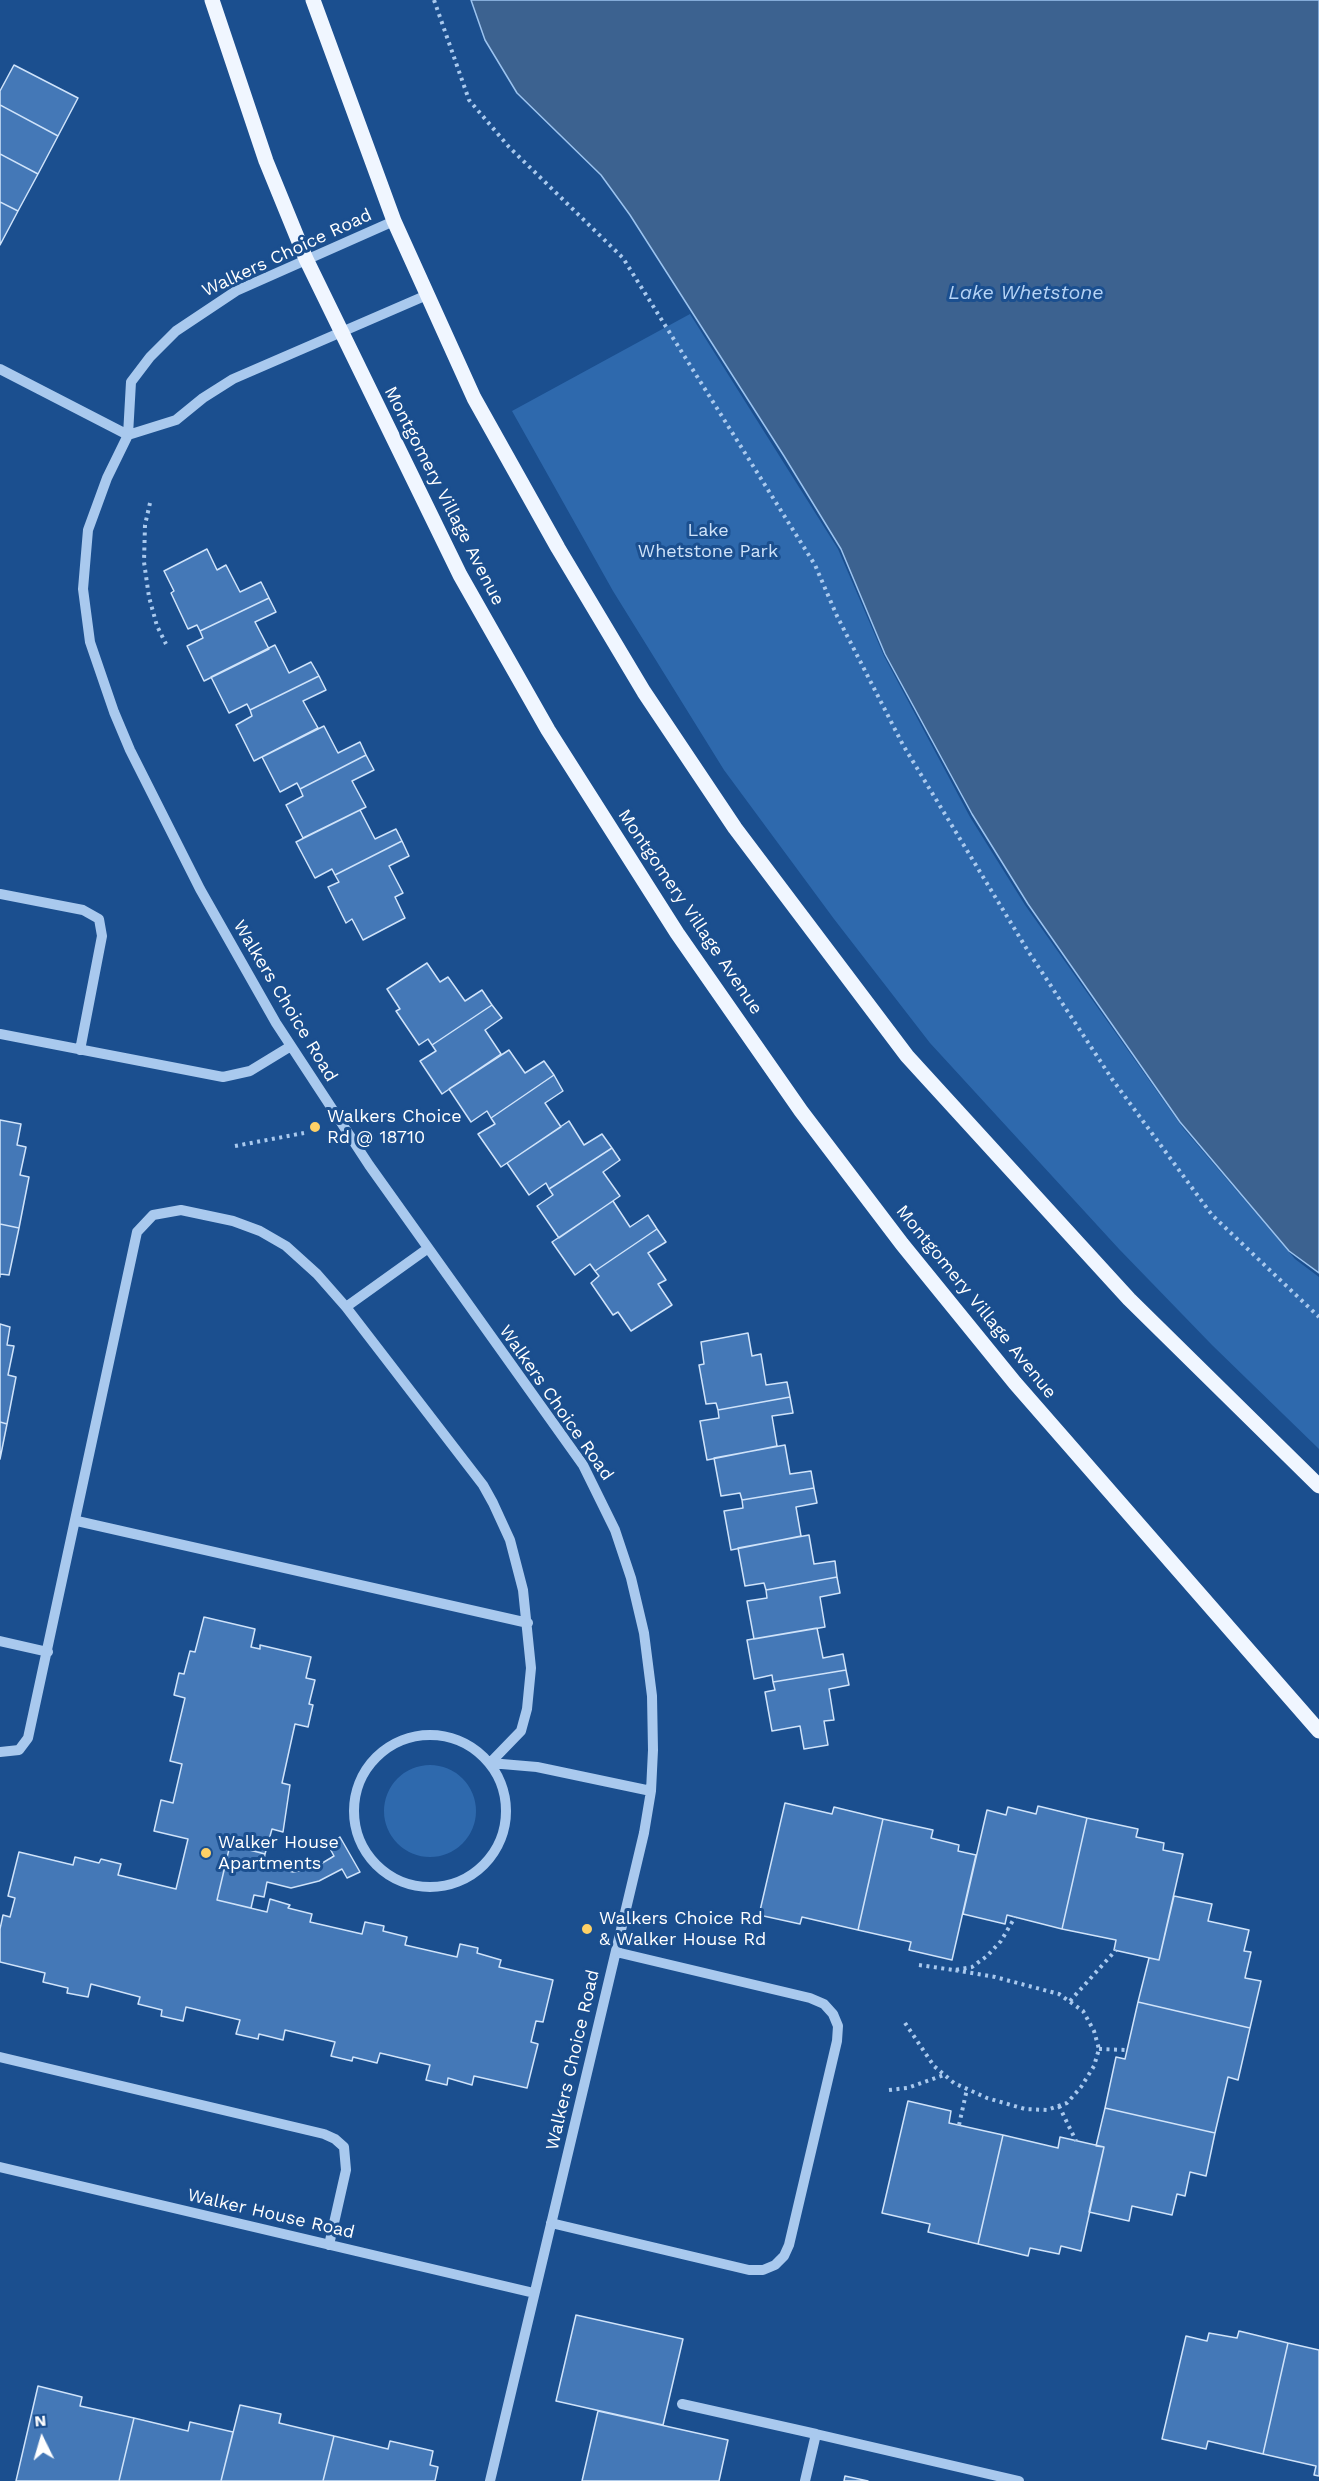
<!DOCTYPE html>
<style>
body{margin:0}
#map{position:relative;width:1319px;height:2481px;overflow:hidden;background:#1b4f8f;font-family:"Work Sans",sans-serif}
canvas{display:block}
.north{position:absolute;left:12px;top:2409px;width:60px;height:60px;-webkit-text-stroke:4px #1b4f8f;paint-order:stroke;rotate:355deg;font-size:16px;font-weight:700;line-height:24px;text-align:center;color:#fff}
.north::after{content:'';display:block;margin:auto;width:21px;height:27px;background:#fff;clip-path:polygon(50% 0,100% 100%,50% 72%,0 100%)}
</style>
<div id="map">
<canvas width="1319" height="2481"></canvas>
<div class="north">N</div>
</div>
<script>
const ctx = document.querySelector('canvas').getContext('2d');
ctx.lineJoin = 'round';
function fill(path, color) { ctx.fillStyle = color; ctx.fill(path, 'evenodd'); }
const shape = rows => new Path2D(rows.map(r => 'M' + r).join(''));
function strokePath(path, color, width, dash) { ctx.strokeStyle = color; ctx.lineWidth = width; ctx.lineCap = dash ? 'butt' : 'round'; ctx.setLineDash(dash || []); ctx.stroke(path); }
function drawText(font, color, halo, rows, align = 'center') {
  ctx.font = font + ' "Work Sans",sans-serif'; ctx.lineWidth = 6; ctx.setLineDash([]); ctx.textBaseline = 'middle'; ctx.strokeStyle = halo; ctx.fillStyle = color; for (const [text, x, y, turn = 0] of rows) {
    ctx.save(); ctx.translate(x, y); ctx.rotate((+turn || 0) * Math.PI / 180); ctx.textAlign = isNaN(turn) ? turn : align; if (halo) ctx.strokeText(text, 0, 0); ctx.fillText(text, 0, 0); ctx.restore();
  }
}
fill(shape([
 [690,314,838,549,884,656,970,817,1025,905,1183,1128,1295,1259,1319,1277,1319,1449,1212,1345,1119,1249,930,1043,834,919,724,770,613,591,512,411],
 '384 1811a46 46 0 1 1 92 0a46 46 0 1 1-92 0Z'
]), '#2e69ad');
const water = shape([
 [471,0,1319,0,1319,1273,1289,1251,1180,1122,1028,904,972,814,885,654,841,549,784,456,630,215,601,175,517,93,485,40,471,0]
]);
fill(water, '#3c6290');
strokePath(water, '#9cc4f0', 1.5);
const building = shape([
 [14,65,78,98,58,136,0,105,0,91,14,65],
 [0,105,58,136,38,174,0,154,0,105],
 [0,154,38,174,18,211,0,202,0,154],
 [0,202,18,211,0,245,0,202],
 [207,549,217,570,226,565,240,592,261,582,269,598,200,631,197,625,188,629,171,593,174,591,164,571,207,549],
 [269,598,276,612,255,622,269,649,204,681,187,646,203,638,200,631,269,598],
 [275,645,289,673,311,662,319,676,250,710,247,704,229,713,211,677,275,645],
 [319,676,326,690,303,701,318,728,254,761,236,725,252,716,250,710,319,676],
 [324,726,338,753,360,742,366,755,300,789,297,783,280,792,262,757,324,726],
 [366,755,374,770,352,781,366,807,303,838,286,805,303,796,300,789,366,755],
 [360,810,375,839,396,829,402,841,335,875,332,869,315,878,296,842,360,810],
 [402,841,409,856,389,866,403,893,395,897,405,918,363,940,352,919,346,923,328,887,339,882,335,875,402,841],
 [427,963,440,982,448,977,465,1001,482,990,492,1005,432,1045,428,1039,419,1045,396,1011,400,1009,387,989,427,963],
 [492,1005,502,1018,485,1030,501,1054,442,1094,420,1061,436,1051,432,1045,492,1005],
 [509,1050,525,1073,544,1061,554,1075,491,1118,487,1111,471,1122,449,1089,509,1050],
 [554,1075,563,1091,545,1103,561,1127,501,1167,478,1134,495,1124,491,1118,554,1075],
 [0,1120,21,1124,17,1145,26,1147,20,1175,29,1177,19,1228,0,1224,0,1120],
 [569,1121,584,1145,602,1134,612,1148,549,1189,546,1183,529,1195,507,1163,569,1121],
 [612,1148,620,1160,603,1172,620,1196,559,1238,537,1206,553,1195,549,1189,612,1148],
 [613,1201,630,1227,648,1215,657,1229,595,1271,590,1264,575,1275,552,1242,613,1201],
 [0,1224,19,1228,9,1275,0,1274,0,1277,0,1224],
 [657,1229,666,1242,648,1253,666,1280,658,1284,672,1305,631,1331,618,1312,613,1315,591,1283,599,1276,595,1271,657,1229],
 [0,1324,10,1327,7,1345,14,1346,8,1375,16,1377,7,1424,0,1422,0,1324],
 [748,1333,752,1356,761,1354,766,1385,787,1382,790,1397,718,1410,716,1403,706,1404,699,1365,704,1364,701,1342,748,1333],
 [790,1397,793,1413,772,1416,777,1446,707,1460,700,1421,719,1418,718,1410,790,1397],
 [0,1422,7,1424,0,1459,0,1422],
 [785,1445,790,1474,811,1471,814,1488,742,1500,740,1493,721,1496,714,1458,785,1445],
 [814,1488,817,1503,796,1507,801,1536,731,1550,724,1511,743,1508,742,1500,814,1488],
 [809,1535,814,1564,835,1561,837,1577,766,1590,764,1583,745,1586,738,1548,809,1535],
 [837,1577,840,1593,820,1597,825,1627,754,1639,747,1601,767,1598,766,1590,837,1577],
 [204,1617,255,1629,251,1647,260,1649,260,1645,311,1657,306,1678,315,1680,309,1704,313,1705,308,1727,295,1724,282,1783,290,1785,283,1832,272,1829,265,1854,230,1845,217,1900,267,1912,270,1899,290,1905,288,1908,312,1914,310,1922,362,1934,365,1922,384,1926,383,1931,407,1937,405,1945,457,1957,460,1944,478,1948,477,1953,501,1960,499,1967,553,1980,543,2022,536,2021,531,2042,538,2044,527,2088,474,2076,472,2085,448,2078,447,2085,426,2080,430,2065,380,2053,377,2063,353,2057,352,2061,331,2056,335,2042,285,2030,283,2040,259,2034,258,2039,236,2034,240,2020,186,2007,183,2021,161,2016,162,2010,138,2004,140,1997,91,1984,88,1997,67,1993,68,1988,43,1982,45,1973,0,1962,0,1929,3,1915,10,1917,15,1898,8,1896,19,1852,73,1865,75,1857,99,1863,101,1859,121,1864,118,1875,176,1889,188,1839,154,1831,161,1800,173,1803,182,1764,170,1761,185,1698,174,1695,179,1673,184,1674,190,1651,195,1652,204,1617],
 [817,1628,823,1658,843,1654,846,1670,773,1682,772,1675,754,1679,747,1640,817,1628],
 [846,1670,849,1685,829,1689,834,1720,824,1721,828,1745,804,1749,800,1726,772,1731,765,1692,775,1690,773,1682,846,1670],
 [785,1803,832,1814,834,1807,883,1819,858,1930,802,1917,800,1924,759,1915,785,1803],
 [1038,1806,1087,1818,1062,1929,1007,1915,1005,1924,963,1914,987,1810,1006,1815,1008,1807,1036,1814,1038,1806],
 [1087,1818,1138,1829,1136,1837,1164,1843,1163,1850,1183,1854,1159,1960,1114,1950,1116,1940,1062,1929,1087,1818],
 [883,1819,933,1830,931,1838,959,1845,958,1851,976,1855,952,1960,909,1950,911,1942,858,1930,883,1819],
 [340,1837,360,1872,347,1878,342,1869,319,1881,291,1888,267,1882,264,1897,254,1895,251,1908,217,1900,230,1845,265,1854,263,1865,293,1872,314,1868,334,1856,328,1845,340,1837],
 [1174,1896,1212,1904,1208,1921,1249,1930,1244,1951,1251,1952,1245,1978,1261,1981,1250,2028,1138,2002,1149,1958,1159,1960,1174,1896],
 [1138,2002,1250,2028,1238,2080,1228,2077,1215,2133,1105,2108,1116,2057,1125,2059,1138,2002],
 [908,2101,951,2111,949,2123,1003,2135,978,2244,928,2232,930,2224,882,2213,908,2101],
 [1105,2108,1215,2133,1206,2176,1190,2172,1185,2196,1177,2194,1172,2215,1132,2206,1129,2221,1089,2212,1104,2147,1096,2146,1105,2108],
 [1003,2135,1058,2148,1060,2137,1104,2147,1081,2251,1061,2246,1059,2254,1030,2248,1028,2256,978,2244,1003,2135],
 [576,2315,683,2339,663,2425,556,2401,576,2315],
 [1239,2331,1288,2343,1263,2454,1208,2441,1206,2449,1162,2439,1186,2336,1207,2341,1209,2333,1237,2338,1239,2331],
 [1288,2343,1319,2350,1319,2476,1314,2475,1316,2466,1263,2454,1288,2343],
 [38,2386,82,2397,80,2406,134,2418,119,2481,16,2481,38,2386],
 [240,2405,281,2414,279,2423,334,2436,323,2481,221,2481,240,2405],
 [598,2411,728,2440,719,2481,582,2481,598,2411],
 [134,2418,188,2431,190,2422,233,2432,221,2481,119,2481,134,2418],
 [334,2436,388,2449,390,2441,433,2451,430,2465,438,2467,435,2481,323,2481,334,2436],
 [845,2476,868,2481,844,2481,845,2476]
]);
fill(building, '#4478b7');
strokePath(building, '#cfe3fa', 1.5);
strokePath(shape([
 [434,0,469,100,509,147,623,258,815,565,837,616,903,745,1028,951,1112,1079,1212,1215,1319,1317],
 [150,503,145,525,144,562,149,597,157,626,166,644],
 [235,1146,304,1133],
 [919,1965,954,1970,972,1967,987,1956,1001,1941,1015,1917],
 [1070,2001,1116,1950],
 [905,2023,934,2066,954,2083,987,2098,1025,2109,1047,2110,1067,2103,1081,2087,1094,2066,1099,2049,1094,2031,1083,2011,1059,1994,995,1977,954,1970],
 [1099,2049,1127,2050],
 [889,2090,907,2088,944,2075],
 [1059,2106,1076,2141],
 [959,2125,967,2089]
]), '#a9c9ee', 4, [3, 4.5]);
strokePath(shape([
 [394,221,236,291,176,331,150,357,131,382,128,435,107,478,88,530,83,589,90,642,114,712,130,750,200,889,276,1023,369,1165,583,1465,615,1530,631,1578,644,1633,652,1696,653,1750,651,1791,644,1833,490,2481],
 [0,369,128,435],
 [128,435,176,420,203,398,233,379,427,295],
 [0,894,83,910,99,919,102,936,80,1050],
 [0,1034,223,1077,250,1071,291,1046],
 [346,1307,427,1249],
 [77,1521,528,1623],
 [0,1641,48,1652],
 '354 1811a76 76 0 1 1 152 0a76 76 0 1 1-152 0Z',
 [0,1752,19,1750,28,1738,137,1232,153,1215,181,1210,233,1221,260,1231,286,1246,317,1274,346,1307,483,1485,493,1503,510,1540,523,1590,531,1668,527,1709,521,1731,490,1763],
 [490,1763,537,1767,651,1791],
 [0,2057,324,2134,335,2139,344,2147,346,2170,329,2245],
 [0,2167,534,2293],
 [551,2223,749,2270,763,2270,775,2265,784,2256,789,2245,837,2041,838,2026,833,2014,824,2004,810,1998,616,1952],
 [682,2404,816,2434],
 [805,2481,816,2434,1019,2481]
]), '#a9c9ee', 10);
strokePath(shape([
 [212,0,266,161,306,259,460,575,548,730,677,933,801,1111,902,1244,1015,1383,1319,1731],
 [313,0,394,221,474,398,558,548,644,692,735,828,907,1056,1129,1299,1319,1486]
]), '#f0f6ff', 15);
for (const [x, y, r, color] of [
 [315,1127,6,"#ffd166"],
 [206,1853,6,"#ffd166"],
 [587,1929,6,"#ffd166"]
]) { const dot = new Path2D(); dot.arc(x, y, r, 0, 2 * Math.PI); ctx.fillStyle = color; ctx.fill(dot); strokePath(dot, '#1b4f8f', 2); }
drawText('18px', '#fff', '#1b4f8f', [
 ["Walkers Choice Road",287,253,-25],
 ["Montgomery Village Avenue",444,496,63],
 ["Montgomery Village Avenue",690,912,56],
 ["Walkers Choice Road",285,1001,59],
 ["Montgomery Village Avenue",976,1302,51],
 ["Walkers Choice Road",556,1403,55],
 ["Walkers Choice Road",573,2060,-77],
 ["Walker House Road",271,2214,13]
]);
drawText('18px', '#cfe3fa', '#1b4f8f', [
 ["Lake",708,531],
 ["Whetstone Park",708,552]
]);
drawText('18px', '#fff', '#1b4f8f', [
 ["Walkers Choice",327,1117],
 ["Rd @ 18710",327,1138],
 ["Walker House",218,1843],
 ["Apartments",218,1864],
 ["Walkers Choice Rd",599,1919],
 ["& Walker House Rd",599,1940]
], 'left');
drawText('italic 20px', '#b5d3f5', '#1b4f8f', [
 ["Lake Whetstone",1026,293]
]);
</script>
